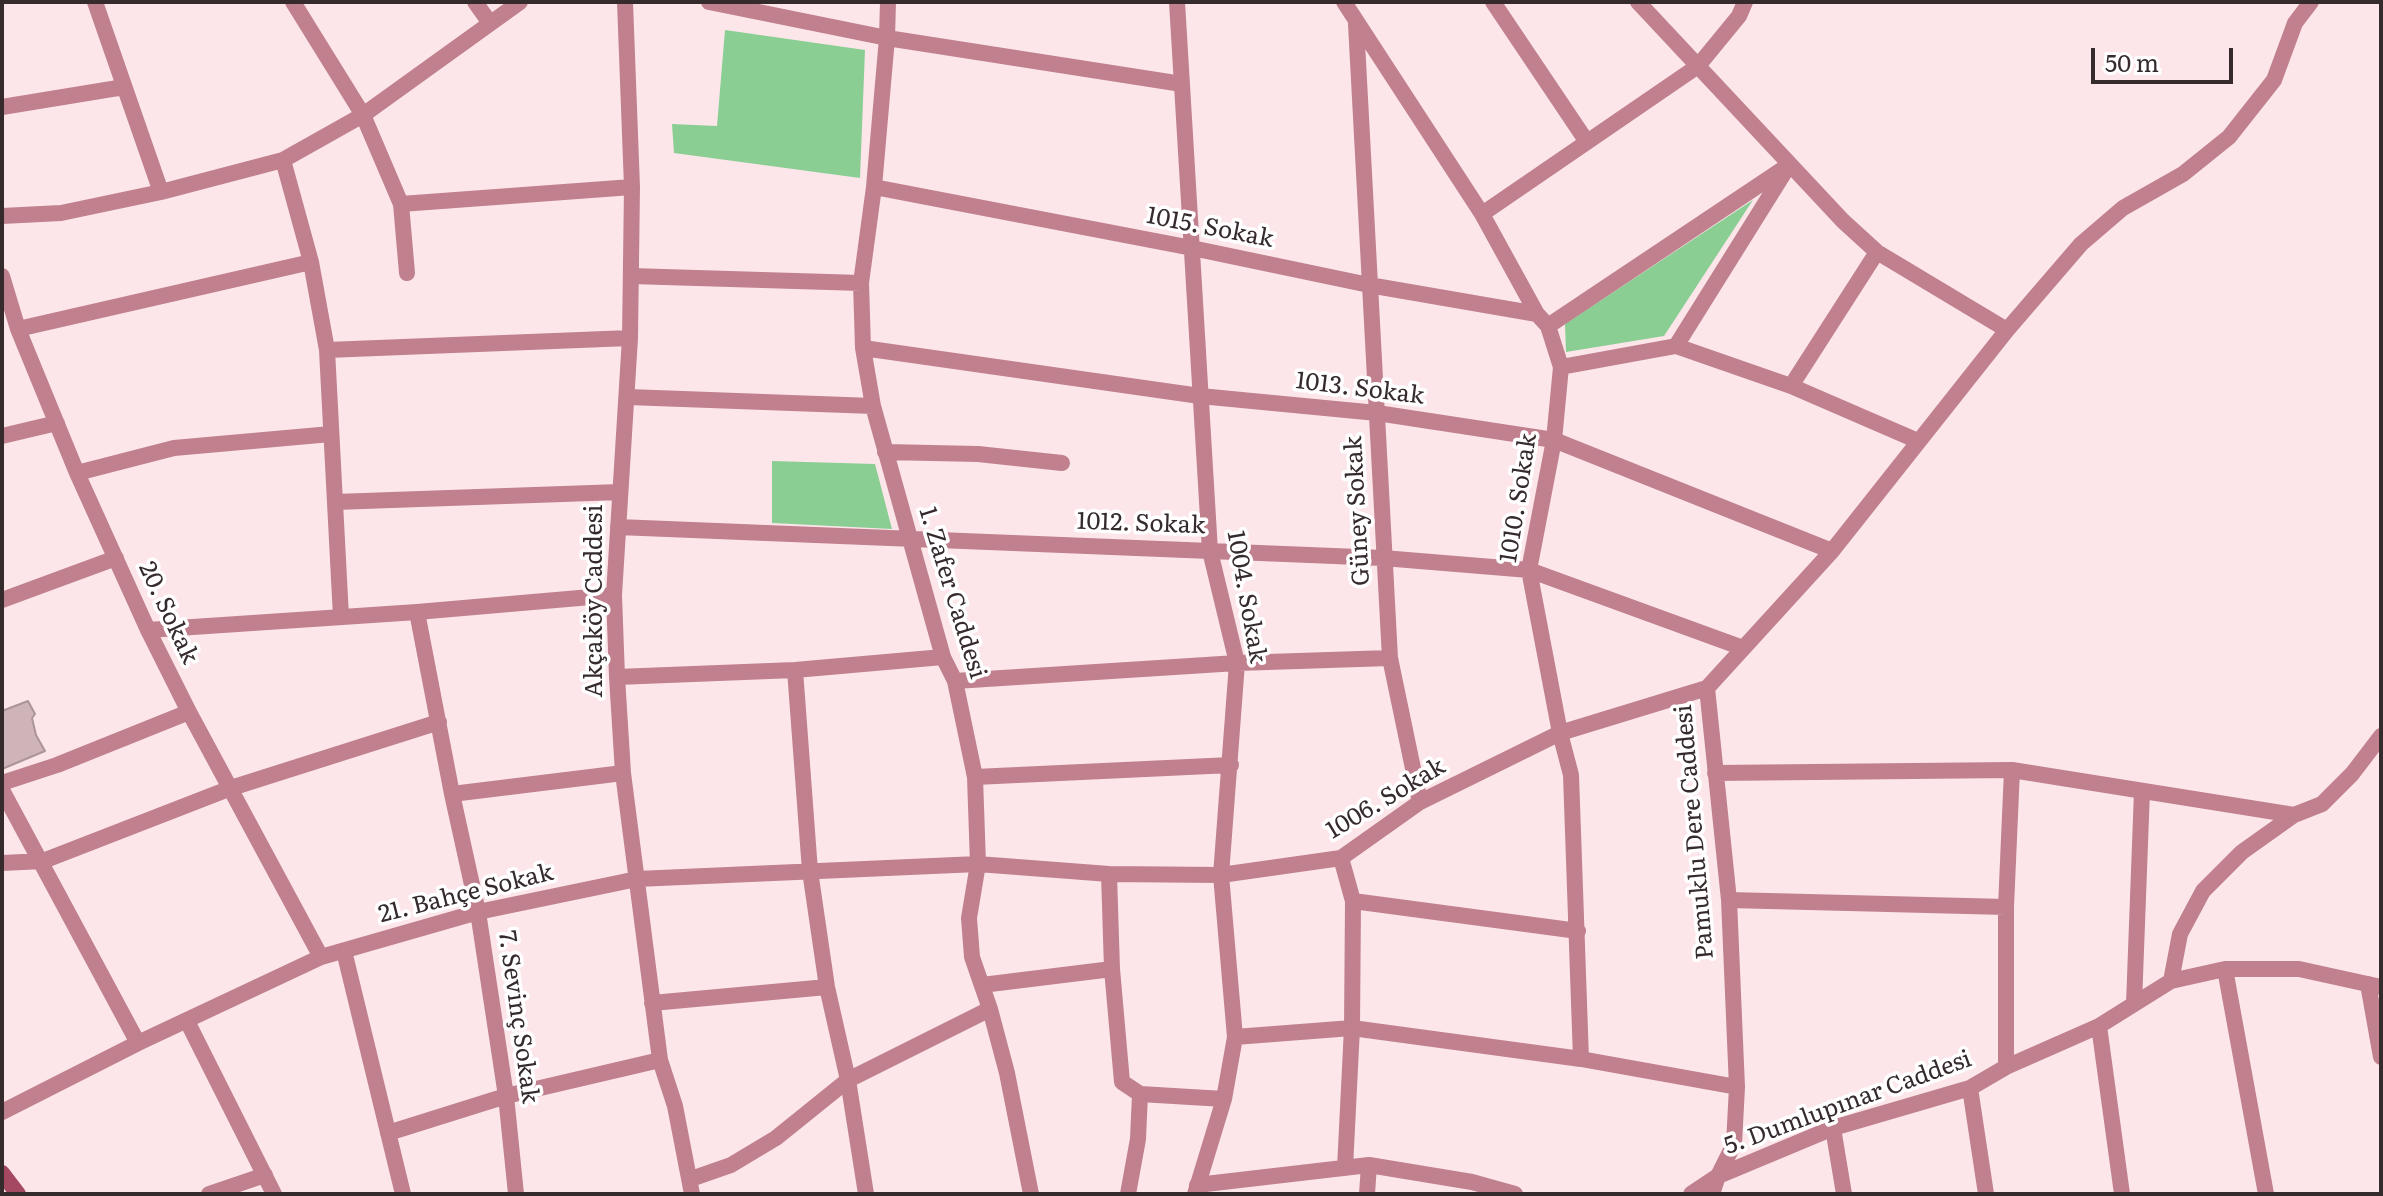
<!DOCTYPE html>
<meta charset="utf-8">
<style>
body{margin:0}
#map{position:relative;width:2383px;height:1196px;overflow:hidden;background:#fce6ea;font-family:Literata,serif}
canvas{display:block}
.frame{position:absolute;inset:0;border:4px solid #352b2d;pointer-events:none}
.scale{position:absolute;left:2091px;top:48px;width:142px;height:36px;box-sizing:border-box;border:4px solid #352b2d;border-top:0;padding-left:10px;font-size:24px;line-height:28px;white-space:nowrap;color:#352b2d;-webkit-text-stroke:6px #fff;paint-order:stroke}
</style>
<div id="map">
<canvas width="2383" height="1196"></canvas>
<div class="frame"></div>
<div class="scale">50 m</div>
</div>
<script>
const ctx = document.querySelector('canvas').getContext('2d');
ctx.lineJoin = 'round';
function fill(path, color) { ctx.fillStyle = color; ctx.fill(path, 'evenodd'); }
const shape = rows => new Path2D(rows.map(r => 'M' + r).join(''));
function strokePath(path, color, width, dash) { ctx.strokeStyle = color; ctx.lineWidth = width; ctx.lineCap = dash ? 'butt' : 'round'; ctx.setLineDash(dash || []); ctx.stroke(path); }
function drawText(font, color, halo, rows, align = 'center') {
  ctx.font = font + ' Literata,serif'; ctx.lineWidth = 7; ctx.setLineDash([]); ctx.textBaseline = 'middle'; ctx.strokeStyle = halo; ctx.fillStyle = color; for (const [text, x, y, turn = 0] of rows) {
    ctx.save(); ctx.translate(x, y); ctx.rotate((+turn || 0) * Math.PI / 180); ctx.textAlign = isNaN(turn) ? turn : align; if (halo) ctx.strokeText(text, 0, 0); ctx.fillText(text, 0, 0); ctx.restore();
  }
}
fill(shape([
 [725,30,865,50,860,178,674,153,672,124,717,126],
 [1753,200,1664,336,1566,352,1565,324],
 [772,461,875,464,892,529,772,523]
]), '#8ace94');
const building = shape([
 [28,701,35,714,32,718,36,735,45,751,2,769,2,711,28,701]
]);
fill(building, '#ceb4b9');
strokePath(building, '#ad9499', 2);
strokePath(shape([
 [95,2,161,192],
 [293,2,363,115,401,204,632,187],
 [475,2,490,23],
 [625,2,632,187,630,338,614,595,617,677,623,773,660,1060,675,1106,692,1194],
 [709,2,887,38,1182,84],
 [888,2,887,38,874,187,861,283,863,348,873,406,943,657,955,681,975,777,978,864,969,918,972,957,990,1009,1007,1073,1031,1194],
 [1177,2,1210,551,1237,663,1221,875,1235,1037,1224,1099,1195,1194],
 [1344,2,1482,214,1537,314,1548,326,1561,367,1554,440,1529,570,1560,733,1571,775,1581,1059],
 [1493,2,1587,142],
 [1638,2,1843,221,1877,252,2007,330],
 [1356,24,1390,658,1420,802],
 [2,107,124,87],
 [283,160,311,262,327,350,341,617],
 [874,187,1192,248,1369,285,1537,314],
 [401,204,407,273],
 [1482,214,1698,66,1739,16,1745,2],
 [2,216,61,213,161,192,283,160,363,115,520,2],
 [2,276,18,329,77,473,148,630,189,712,321,957],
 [631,276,861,283],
 [1548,326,1789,165],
 [18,329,311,262],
 [1676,346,1786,170],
 [863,348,1200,396,1377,413,1554,440,1832,551],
 [327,350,630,338],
 [1561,367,1676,346,1791,386,1918,441],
 [1791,386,1877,252],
 [628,397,873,406],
 [2,436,57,423],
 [885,452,978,454,1062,463],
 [77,473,174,448,331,434],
 [335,502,620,492],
 [618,527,1383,558,1529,570,1743,648],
 [2,600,116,558],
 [417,612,452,794,478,912,506,1096,516,1194],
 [148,630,417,612,614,595],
 [795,670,810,871,827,987,848,1080,866,1194],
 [617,677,795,670,943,657],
 [955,681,1237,663,1390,658],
 [1715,773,2012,770,2294,815],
 [975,777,1231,765],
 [2,783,57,765,189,712],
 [2,790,138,1043],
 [452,794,623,773],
 [1341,858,1353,901,1352,1028,1345,1168],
 [2,863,43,861,231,788,439,722],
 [1109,874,1112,969,1122,1082,1140,1094,1138,1139,1128,1194],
 [1729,900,2006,907],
 [1353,901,1578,931],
 [344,951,403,1194],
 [2225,969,2266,1194],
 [2171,981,2225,969,2299,969,2381,987],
 [2368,984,2381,1057],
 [982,985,1112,969],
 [652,1003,827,987],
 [2134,1004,2142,791],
 [187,1021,274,1194],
 [2099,1026,2122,1194],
 [1235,1037,1352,1028,1581,1059,1737,1087],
 [2006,1067,2006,907,2012,770],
 [1970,1088,1986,1194],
 [1140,1094,1224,1099],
 [2,1112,138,1043,321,957,478,912,637,879,978,864,1109,874,1221,875,1341,858,1420,802,1560,733,1707,688],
 [1833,1128,1844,1194],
 [388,1133,506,1096,660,1060],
 [691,1179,731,1165,776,1138,848,1080,990,1009],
 [1197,1185,1369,1165,1472,1182,1515,1194],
 [209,1194,265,1175],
 [1367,1194,1369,1165],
 [1691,1194,1718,1176,1833,1128,1970,1088,2006,1067,2099,1026,2171,981,2180,934,2203,891,2242,852,2294,815,2322,804,2352,774,2381,736],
 [1712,1194,1718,1176,1734,1144,1737,1087,1729,900,1707,688,1832,551,2007,330,2081,244,2123,208,2183,174,2229,137,2274,80,2295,23,2311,2]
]), '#c1808e', 16);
strokePath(shape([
 [2,1173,18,1194]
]), '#a54862', 16);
drawText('24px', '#352b2d', '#fff', [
 ["1015. Sokak",1210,228,11],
 ["1013. Sokak",1360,389,7],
 ["1010. Sokak",1519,498,-81],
 ["Güney Sokak",1358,511,-93],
 ["1012. Sokak",1141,524,2],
 ["1. Zafer Caddesi",952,593,73],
 ["1004. Sokak",1246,597,80],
 ["Akçaköy Caddesi",595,601,-90],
 ["20. Sokak",168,613,65],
 ["1006. Sokak",1386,799,-31],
 ["Pamuklu Dere Caddesi",1695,832,-95],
 ["21. Bahçe Sokak",466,894,-14],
 ["7. Sevinç Sokak",518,1017,82],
 ["5. Dumlupınar Caddesi",1848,1103,-20]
]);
</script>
